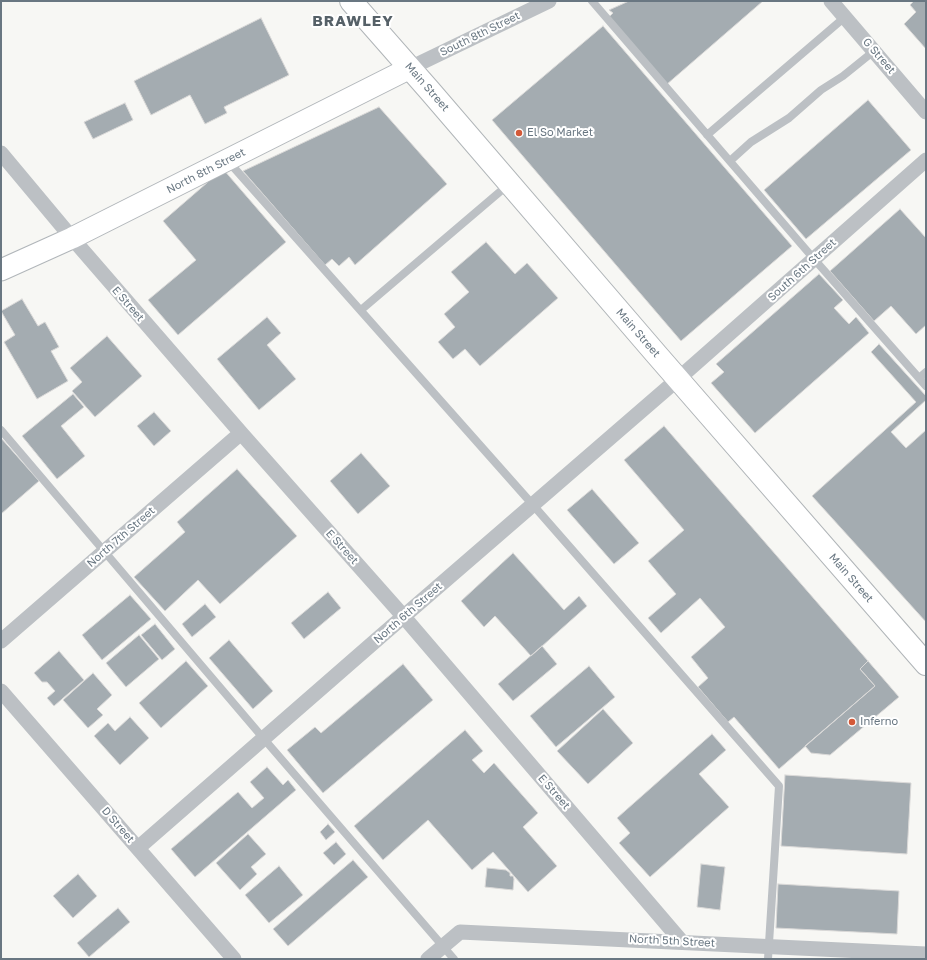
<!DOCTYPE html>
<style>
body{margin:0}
#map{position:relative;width:927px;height:960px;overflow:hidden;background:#f7f7f4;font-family:"Golos Text",sans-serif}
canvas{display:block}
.frame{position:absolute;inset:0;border:2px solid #697782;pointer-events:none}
</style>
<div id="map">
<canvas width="927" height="960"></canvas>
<div class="frame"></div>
</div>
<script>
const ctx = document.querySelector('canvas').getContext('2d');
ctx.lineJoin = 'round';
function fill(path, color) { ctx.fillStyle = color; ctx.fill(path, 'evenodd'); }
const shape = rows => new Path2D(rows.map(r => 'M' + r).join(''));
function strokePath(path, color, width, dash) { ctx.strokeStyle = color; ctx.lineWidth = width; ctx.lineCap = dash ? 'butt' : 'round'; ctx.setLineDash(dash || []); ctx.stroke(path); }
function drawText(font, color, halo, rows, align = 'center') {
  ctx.font = font + ' "Golos Text",sans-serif'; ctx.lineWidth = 4; ctx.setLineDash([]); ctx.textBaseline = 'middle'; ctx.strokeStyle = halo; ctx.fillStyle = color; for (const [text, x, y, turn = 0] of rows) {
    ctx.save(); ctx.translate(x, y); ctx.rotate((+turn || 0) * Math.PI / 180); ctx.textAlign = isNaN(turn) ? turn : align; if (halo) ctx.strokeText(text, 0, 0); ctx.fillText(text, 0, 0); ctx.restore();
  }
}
const building = shape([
 [629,1,763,1,666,85,609,17,613,13,609,10,629,1],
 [914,1,926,1,926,49,904,24,916,12,910,5,914,1],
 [261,18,289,75,224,107,227,113,205,124,190,95,151,115,134,81,261,18],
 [603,26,792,246,681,341,492,120,603,26],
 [868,100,911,150,806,239,764,190,868,100],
 [125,103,133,120,93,139,84,122,125,103],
 [379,107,447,184,355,265,349,257,339,266,332,259,325,265,243,171,379,107],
 [223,169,286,242,178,335,148,300,196,260,163,221,223,169],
 [900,209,926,238,926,325,916,334,891,306,874,321,830,271,900,209],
 [486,242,515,274,527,263,558,298,480,366,465,349,453,359,438,342,455,327,444,314,469,292,451,272,486,242],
 [819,274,843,300,834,308,849,324,856,317,869,333,755,433,711,383,724,372,716,364,819,274],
 [22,299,38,326,45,322,59,347,51,351,68,381,37,399,4,342,15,335,1,311,22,299],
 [267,317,281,333,267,345,296,379,259,410,217,359,267,317],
 [107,336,142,376,95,417,72,391,82,382,70,368,107,336],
 [879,344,926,396,926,400,891,432,906,448,926,430,926,622,812,496,916,402,871,352,879,344],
 [73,394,84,407,61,426,85,456,57,479,22,436,73,394],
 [154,412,171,431,154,446,137,426,154,412],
 [664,426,868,661,860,669,875,686,779,769,734,717,728,722,698,687,708,678,691,657,725,627,700,598,661,633,648,618,676,594,648,561,684,530,624,460,664,426],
 [1,438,39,481,1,514,1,438],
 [361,453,390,486,358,514,330,481,361,453],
 [237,469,297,536,220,604,198,580,165,611,134,577,185,532,177,522,237,469],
 [592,489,639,543,614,564,567,510,592,489],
 [513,553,564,610,579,596,587,606,531,656,495,616,484,627,461,601,513,553],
 [328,592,341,608,304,639,291,623,328,592],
 [130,595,151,619,102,660,82,635,130,595],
 [205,604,216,617,192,637,182,624,205,604],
 [155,624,175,649,162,660,141,635,155,624],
 [139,635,159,659,126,687,106,663,139,635],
 [229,640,273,691,253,709,209,658,229,640],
 [542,646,557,664,513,701,498,684,542,646],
 [59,651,84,680,54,706,47,698,55,691,47,682,42,682,34,673,59,651],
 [186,661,208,686,161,728,139,703,186,661],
 [868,661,899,697,830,755,811,753,805,746,875,686,860,669,868,661],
 [403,664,433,700,323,793,287,750,315,727,321,733,403,664],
 [589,666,615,697,556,747,530,716,589,666],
 [93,673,112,695,97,709,103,715,88,728,63,700,93,673],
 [603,709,633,743,588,784,557,751,603,709],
 [130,717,149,738,120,765,94,736,108,723,115,731,130,717],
 [465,730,483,751,472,760,484,773,494,763,538,813,523,827,557,866,528,892,493,852,472,870,428,820,383,860,354,826,465,730],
 [712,734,726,750,699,774,729,807,650,877,619,843,630,833,617,818,712,734],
 [267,767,283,785,288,780,296,790,195,877,171,849,238,792,252,808,264,798,250,782,267,767],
 [785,775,911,783,907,854,781,846,785,775],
 [328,824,335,832,326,840,320,832,328,824],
 [248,834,266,854,251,867,257,874,240,890,216,863,248,834],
 [336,842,346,854,334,865,323,853,336,842],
 [353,860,368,877,288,946,273,929,353,860],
 [701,864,725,867,720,910,697,907,701,864],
 [279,866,303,895,269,923,245,895,279,866],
 [487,868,506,870,510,873,510,876,513,876,514,879,513,890,485,887,487,868],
 [78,874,97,896,73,918,53,896,78,874],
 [778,884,899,891,897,934,776,928,778,884],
 [118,908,130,922,89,957,77,943,118,908]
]);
fill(building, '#a4acb1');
strokePath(building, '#d9d8d7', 1);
const secondary = shape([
 [1,270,72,238,410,68]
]);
const primary = shape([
 [351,1,430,91,657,355,926,664]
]);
strokePath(secondary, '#b1b6ba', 23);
strokePath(primary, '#b0b5b8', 24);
strokePath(shape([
 [592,1,814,259,926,386],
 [707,135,845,17],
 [228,161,533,505,779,786,768,959],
 [730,161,751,142,789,118,821,90,843,76,874,51],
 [361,310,509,184],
 [919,378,926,372],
 [1,430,264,739,454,959]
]), '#bcc0c4', 8);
strokePath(shape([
 [831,1,926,112],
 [410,68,549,1],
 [1,153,72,238,241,433,404,617,682,942],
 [1,641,241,433],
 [1,691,234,959],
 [138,848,381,636,678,379,926,160],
 [428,959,460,932,926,954]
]), '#bcc0c4', 15);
strokePath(secondary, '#fff', 21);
strokePath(primary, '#fff', 22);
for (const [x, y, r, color] of [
 [519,133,4,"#d35938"],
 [852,722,4,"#d35938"]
]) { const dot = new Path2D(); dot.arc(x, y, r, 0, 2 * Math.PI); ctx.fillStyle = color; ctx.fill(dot); strokePath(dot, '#fff', 1.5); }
drawText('11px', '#697782', '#fff', [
 ["South 8th Street",480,34,-26],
 ["G Street",879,56,49],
 ["Main Street",427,87,49],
 ["North 8th Street",206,171,-27],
 ["South 6th Street",802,270,-42],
 ["E Street",128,304,49],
 ["Main Street",638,333,49],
 ["North 7th Street",121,537,-41],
 ["E Street",342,547,48],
 ["Main Street",851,578,49],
 ["North 6th Street",408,613,-41],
 ["E Street",554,792,49],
 ["D Street",118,825,49],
 ["North 5th Street",672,941,3]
]);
drawText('11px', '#697782', '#fff', [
 ["El So Market",527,133],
 ["Inferno",860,722]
], 'left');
ctx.letterSpacing = '1px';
drawText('bold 15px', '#566168', '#fff', [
 ["BRAWLEY",353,21]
]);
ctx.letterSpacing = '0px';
</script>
